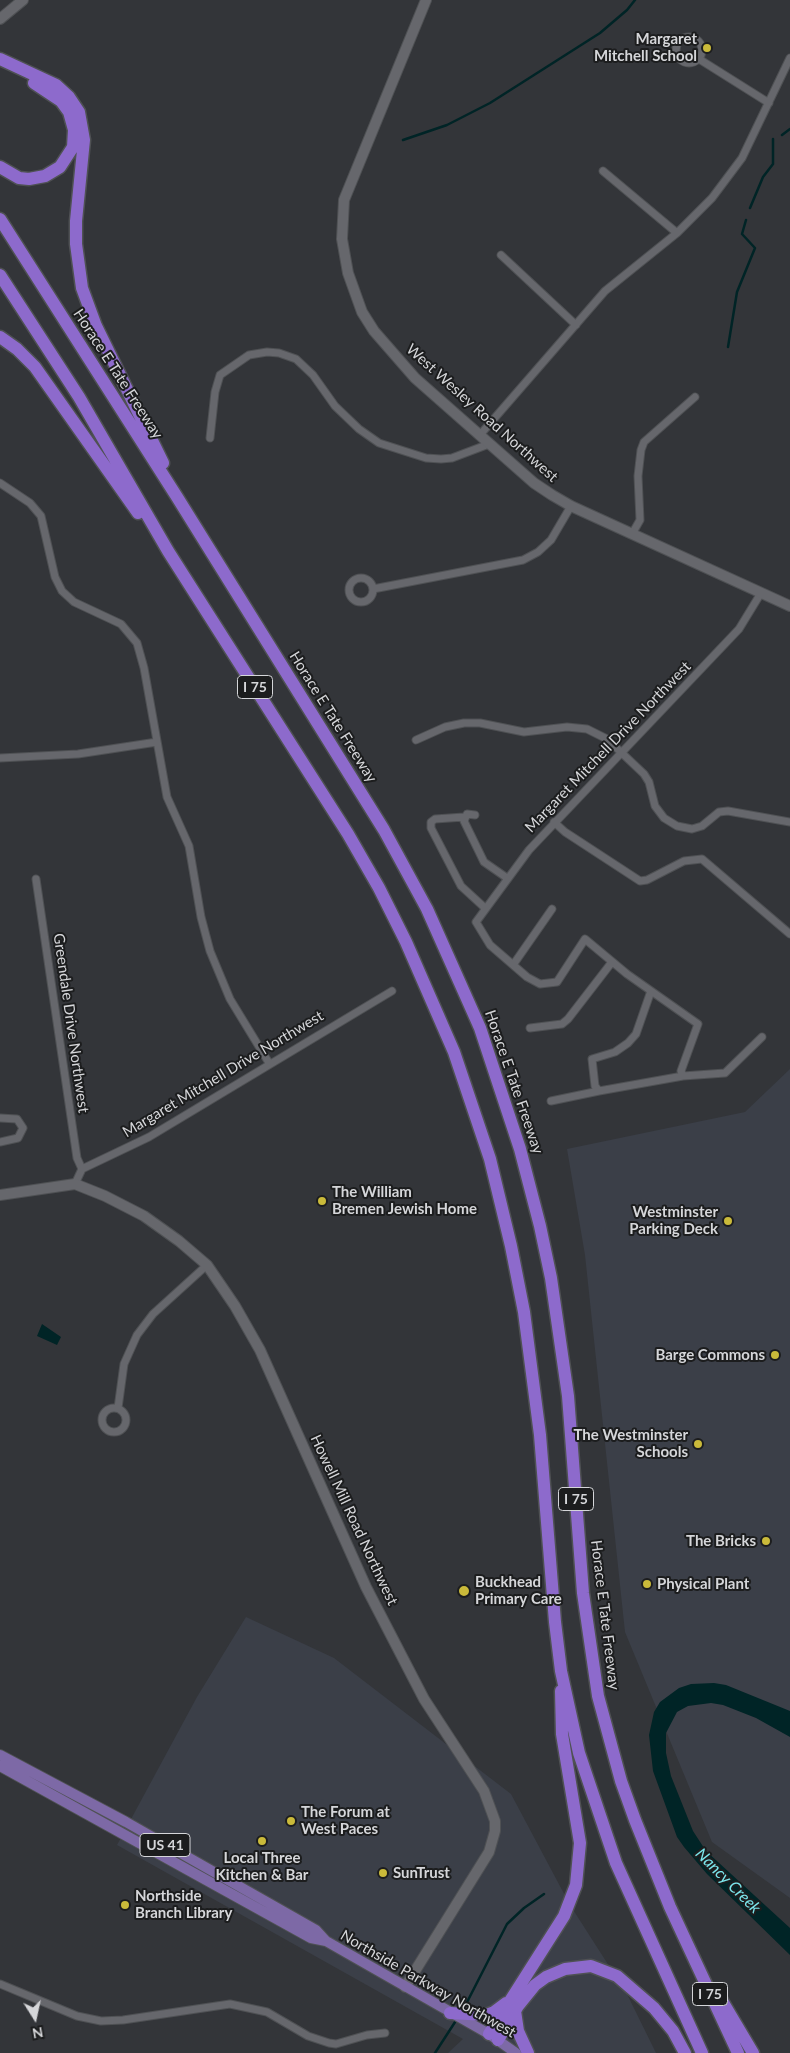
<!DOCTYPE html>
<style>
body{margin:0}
#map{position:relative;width:790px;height:2053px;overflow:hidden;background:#333539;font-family:Lato,sans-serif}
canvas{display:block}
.north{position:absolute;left:10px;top:1993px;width:50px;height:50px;-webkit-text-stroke:4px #1c1d1e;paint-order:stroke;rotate:170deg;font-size:14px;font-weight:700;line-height:20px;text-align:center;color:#d5d6d9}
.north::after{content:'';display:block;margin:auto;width:18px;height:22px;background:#d5d6d9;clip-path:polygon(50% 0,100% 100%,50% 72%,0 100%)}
</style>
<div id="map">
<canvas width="790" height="2053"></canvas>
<div class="north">N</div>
</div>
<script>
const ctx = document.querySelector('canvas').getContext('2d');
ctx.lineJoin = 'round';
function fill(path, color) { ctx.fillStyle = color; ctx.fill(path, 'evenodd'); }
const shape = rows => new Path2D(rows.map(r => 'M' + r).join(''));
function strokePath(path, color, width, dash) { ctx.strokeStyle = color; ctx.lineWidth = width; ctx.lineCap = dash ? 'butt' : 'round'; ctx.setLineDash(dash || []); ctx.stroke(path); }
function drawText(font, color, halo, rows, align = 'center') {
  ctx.font = font + ' Lato,sans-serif'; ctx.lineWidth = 4; ctx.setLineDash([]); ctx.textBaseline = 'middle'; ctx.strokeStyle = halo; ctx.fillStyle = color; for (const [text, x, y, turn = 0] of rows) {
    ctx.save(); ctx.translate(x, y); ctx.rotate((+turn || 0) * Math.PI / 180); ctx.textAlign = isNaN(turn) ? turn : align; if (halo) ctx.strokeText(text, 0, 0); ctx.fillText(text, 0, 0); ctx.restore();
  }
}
fill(shape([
 [790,1069,790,1898,712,1842,625,1632,585,1255,567,1149,745,1112],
 [246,1617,334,1658,511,1794,570,1905,627,1994,656,2053,448,2053,463,2039,117,1845,197,1697]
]), '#3b3f48');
fill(shape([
 [42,1324,61,1337,57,1345,37,1336],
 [714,1683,726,1685,790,1711,790,1737,756,1718,723,1705,711,1703,688,1706,677,1712,666,1733,666,1753,671,1776,693,1831,706,1851,790,1928,790,1955,707,1874,684,1847,677,1837,653,1771,649,1735,654,1712,660,1702,679,1688,691,1684]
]), '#002426');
strokePath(shape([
 [782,135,790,129],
 [403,140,447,125,490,103,600,33,627,10,635,0],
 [750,208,763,177,773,164,773,139],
 [728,347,737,292,755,248,742,234,746,220],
 [463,2010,507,1924,524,1908,544,1894],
 [435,2053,457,2019]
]), '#002426', 2.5);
const street = shape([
 '676 50a13 13 0 1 1 26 0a13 13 0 1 1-26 0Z',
 [699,59,769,103],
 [603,171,677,233],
 [501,255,576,325],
 [479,436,605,291,677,233,712,198,742,158,790,58],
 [210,438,215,392,220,375,249,355,267,352,279,353,296,359,313,375,335,406,359,429,379,443,426,458,441,459,452,458,489,444],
 [0,483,30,503,41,516,55,577,62,591,74,602,121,624,137,643,144,668,167,797,189,846,201,917,210,951,230,999,269,1063],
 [632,534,640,520,638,476,641,450,644,442,695,397],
 '349 590a12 12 0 1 1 24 0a12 12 0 1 1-24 0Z',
 [373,589,523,560,538,552,551,540,571,506],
 [761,593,739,629,529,850,476,922,490,945,527,977,540,984,557,982,585,939,627,974,698,1024,681,1071,683,1076,725,1073,762,1037],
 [416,740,445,727,464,723,480,723,524,732,567,727,587,729,607,739,644,774,649,782,655,806,664,818,677,826,692,829,702,826,719,812,728,811,790,822],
 [0,758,78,754,157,742],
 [475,815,467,814,464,821,484,862,507,878],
 [464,817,435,819,431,822,431,828,461,886,485,908],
 [554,822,565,832,640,881,647,880,684,861,702,859,790,934],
 [36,879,77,1158,82,1169],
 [513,965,552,909],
 [651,991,636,1034,628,1043,615,1052,592,1059,595,1086,599,1091,683,1076],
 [530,1028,562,1024,568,1019,612,962],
 [551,1101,599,1091],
 [0,1118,17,1119,23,1128,18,1138,0,1142],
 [75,1184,82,1169,149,1137,392,991],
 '102 1420a12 12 0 1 1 24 0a12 12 0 1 1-24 0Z',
 [118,1408,124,1364,137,1335,153,1314,207,1265],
 [0,1984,77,2016,101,2021,123,2020,230,2004,267,2012,308,2036,329,2043,336,2044,367,2035,385,2033]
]);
const secondary = shape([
 [426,0,344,200,342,239,348,273,362,312,374,331,415,378,534,483,552,495,571,506,790,606],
 [0,19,23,0],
 [0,1195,75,1184,105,1196,144,1216,179,1241,207,1265,235,1306,260,1350,366,1587,424,1699,484,1791,495,1821,495,1831,489,1852,405,1987]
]);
const primary = shape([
 [0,1755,126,1822,316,1930,326,1941,489,2034,516,2053],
 [0,1766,311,1938,326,1941]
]);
const highway = shape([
 [0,59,56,85,69,97,79,112,84,140,76,221,76,244,82,288,96,326,163,463],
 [0,167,19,178,29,179,45,176,60,167,73,147,74,130,69,112,61,101,34,83],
 [0,219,177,497,384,830,427,909,480,1028,520,1149,540,1226,551,1278,568,1396,583,1593,598,1696,621,1781,635,1820,670,1907,738,2053],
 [0,275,79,397,168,551,348,834,379,888,406,942,454,1052,490,1159,511,1246,524,1312,540,1435,555,1622,561,1671,579,1753,616,1863,702,2053],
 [0,337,17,349,35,367,138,513],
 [721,1999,753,2053],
 [515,2011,518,2031,528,2053],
 [450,2013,486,2015,494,2012,506,2003],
 [489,2034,564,1916,576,1885,580,1843,562,1734,561,1691],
 [498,2040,518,2006,535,1985,546,1977,565,1969,591,1966,617,1976,654,2008,673,2031,685,2053]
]);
strokePath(street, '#4f5154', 9);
strokePath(secondary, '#4f5154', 12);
strokePath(primary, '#4f5154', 12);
strokePath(highway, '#4f5154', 15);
strokePath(street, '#66676c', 7);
strokePath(secondary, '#66676c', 10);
strokePath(primary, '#7d69a6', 10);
strokePath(highway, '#8d6acc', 12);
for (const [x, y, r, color] of [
 [707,48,5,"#caba3a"],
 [322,1201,5,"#caba3a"],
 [728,1221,5,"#caba3a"],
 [775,1355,5,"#caba3a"],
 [698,1444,5,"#caba3a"],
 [766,1541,5,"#caba3a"],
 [647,1584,5,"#caba3a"],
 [464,1591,6,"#caba3a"],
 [291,1821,5,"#caba3a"],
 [262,1841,5,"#caba3a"],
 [383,1873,5,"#caba3a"],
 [125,1905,5,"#caba3a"]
]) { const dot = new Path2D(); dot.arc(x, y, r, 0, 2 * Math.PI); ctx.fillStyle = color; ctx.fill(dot); strokePath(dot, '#1c1d1e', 2); }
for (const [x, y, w] of [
 [255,687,35],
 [576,1499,35],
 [165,1845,50],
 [710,1994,35]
]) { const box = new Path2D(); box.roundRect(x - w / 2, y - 11.5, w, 23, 4); ctx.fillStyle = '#1c1d1e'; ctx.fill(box); strokePath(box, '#d5d6d9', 1); }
drawText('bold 14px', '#d5d6d9', null, [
 ["I 75",255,687],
 ["I 75",576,1499],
 ["US 41",165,1845],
 ["I 75",710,1994]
]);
drawText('bold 15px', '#d5d6d9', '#1c1d1e', [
 ["Margaret",697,39,"right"],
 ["Mitchell School",697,56,"right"],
 ["The William",332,1192],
 ["Bremen Jewish Home",332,1209],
 ["Westminster",718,1212,"right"],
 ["Parking Deck",718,1229,"right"],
 ["Barge Commons",765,1355,"right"],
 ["The Westminster",688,1435,"right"],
 ["Schools",688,1452,"right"],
 ["The Bricks",756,1541,"right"],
 ["Buckhead",475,1582],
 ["Primary Care",475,1599],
 ["Physical Plant",657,1584],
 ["The Forum at",301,1812],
 ["West Paces",301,1829],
 ["Local Three",262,1858,"center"],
 ["Kitchen & Bar",262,1875,"center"],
 ["SunTrust",393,1873],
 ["Northside",135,1896],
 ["Branch Library",135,1913]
], 'left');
drawText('15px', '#d5d6d9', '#1c1d1e', [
 ["Horace E Tate Freeway",118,374,57],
 ["West Wesley Road Northwest",482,413,42],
 ["Horace E Tate Freeway",333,717,58],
 ["Margaret Mitchell Drive Northwest",608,747,-46],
 ["Greendale Drive Northwest",71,1023,82],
 ["Margaret Mitchell Drive Northwest",223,1074,-31],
 ["Horace E Tate Freeway",514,1082,71],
 ["Howell Mill Road Northwest",354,1520,65],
 ["Horace E Tate Freeway",605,1615,83],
 ["Northside Parkway Northwest",428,1984,30]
]);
drawText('italic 16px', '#7be6ec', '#1c1d1e', [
 ["Nancy Creek",728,1881,45]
]);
</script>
